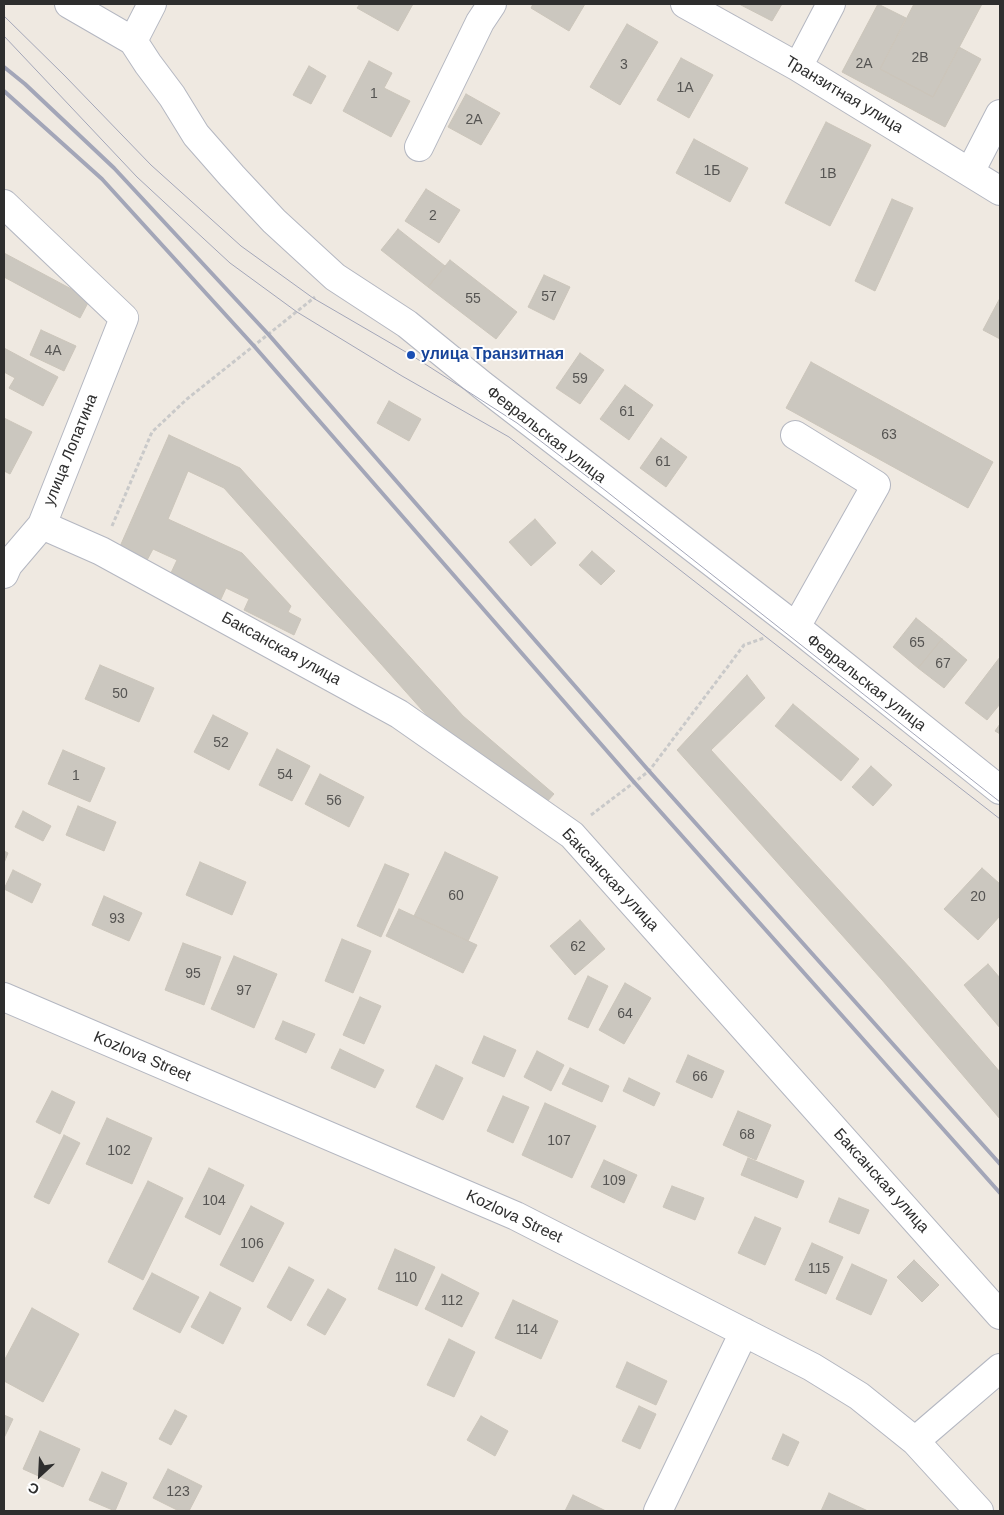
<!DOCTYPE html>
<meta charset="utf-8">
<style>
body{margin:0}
#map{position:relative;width:1004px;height:1515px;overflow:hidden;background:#efe9e1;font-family:Arial,sans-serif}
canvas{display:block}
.frame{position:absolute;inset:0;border:5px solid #2e2e2e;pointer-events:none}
.north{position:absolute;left:15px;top:1450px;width:50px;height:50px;-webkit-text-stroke:4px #fff;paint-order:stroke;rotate:205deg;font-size:14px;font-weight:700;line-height:20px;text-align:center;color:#2e2e2e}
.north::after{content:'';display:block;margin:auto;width:18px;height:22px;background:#2e2e2e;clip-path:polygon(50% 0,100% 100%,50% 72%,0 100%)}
</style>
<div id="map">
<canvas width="1004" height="1515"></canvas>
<div class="frame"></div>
<div class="north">С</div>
</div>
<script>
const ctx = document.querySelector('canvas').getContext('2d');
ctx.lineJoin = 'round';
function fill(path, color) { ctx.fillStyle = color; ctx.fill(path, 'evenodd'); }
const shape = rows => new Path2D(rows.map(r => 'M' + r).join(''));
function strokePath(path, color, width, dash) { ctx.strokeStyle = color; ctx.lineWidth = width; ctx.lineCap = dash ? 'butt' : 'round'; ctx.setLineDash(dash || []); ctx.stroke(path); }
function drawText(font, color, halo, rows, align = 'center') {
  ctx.font = font + ' Arial,sans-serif'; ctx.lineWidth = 4; ctx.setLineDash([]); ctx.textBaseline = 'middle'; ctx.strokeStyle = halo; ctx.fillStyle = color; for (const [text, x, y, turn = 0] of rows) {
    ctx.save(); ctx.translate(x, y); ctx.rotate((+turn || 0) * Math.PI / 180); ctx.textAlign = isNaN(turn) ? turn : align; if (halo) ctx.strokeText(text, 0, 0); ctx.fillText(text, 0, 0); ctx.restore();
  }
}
const building = shape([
 [360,4,413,4,398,31,357,8,360,4],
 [533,4,585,4,569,31,531,8,533,4],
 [739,4,782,4,772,21,739,4],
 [878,4,906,18,880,69,933,97,959,47,981,59,945,127,842,72,878,4],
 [914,4,982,4,933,97,880,69,914,4],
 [627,24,658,42,620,105,590,87,627,24],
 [681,58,713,75,689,118,657,100,681,58],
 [369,61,392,73,384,88,410,101,391,137,343,111,369,61],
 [309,66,326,76,311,104,293,95,309,66],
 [466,94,500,113,481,145,448,127,466,94],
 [826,122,871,145,830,226,785,203,826,122],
 [694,139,748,168,730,202,676,173,694,139],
 [426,189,460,210,439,243,405,221,426,189],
 [892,199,913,208,875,291,855,281,892,199],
 [398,229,445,266,428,287,381,250,398,229],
 [4,253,90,299,80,318,4,277,4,253],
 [450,260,517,312,496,339,428,287,450,260],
 [544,275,570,287,554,320,528,307,544,275],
 [1000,298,1000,339,983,330,1000,298],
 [41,330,76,346,64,371,30,355,41,330],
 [4,348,58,377,43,406,9,388,15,378,4,372,4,348],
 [580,353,604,370,580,404,556,388,580,353],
 [811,362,993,462,968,508,786,408,811,362],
 [625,385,653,405,629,440,600,419,625,385],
 [389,401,421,419,409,441,377,423,389,401],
 [4,418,32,432,10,474,4,471,4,418],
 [169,435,240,468,463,716,554,794,546,803,447,738,224,488,188,471,168,519,242,553,291,606,288,612,301,619,294,635,244,610,249,599,226,588,221,599,170,575,177,560,153,549,145,564,118,551,169,435],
 [661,438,687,457,666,487,640,468,661,438],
 [535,519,556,543,531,566,509,542,535,519],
 [592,551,615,571,601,585,579,565,592,551],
 [916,618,942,639,918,668,893,647,916,618],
 [942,639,967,660,944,688,918,668,942,639],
 [1000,657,1000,704,987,720,965,703,1000,657],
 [100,665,154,688,139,722,85,699,100,665],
 [747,675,765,698,711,750,911,969,1000,1072,1000,1119,882,980,677,750,747,675],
 [793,704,859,759,841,781,775,726,793,704],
 [213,715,248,733,229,770,194,752,213,715],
 [1000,724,1000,734,995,731,1000,724],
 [277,749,310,766,292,801,259,785,277,749],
 [63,750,105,768,90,802,48,784,63,750],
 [871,766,892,785,873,806,852,787,871,766],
 [320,774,364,797,349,827,305,804,320,774],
 [78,806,116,822,104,851,66,835,78,806],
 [23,811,51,826,43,841,15,827,23,811],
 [4,851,8,853,4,863,4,851],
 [445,852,498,877,468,941,414,916,445,852],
 [200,862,246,882,232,915,186,895,200,862],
 [385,864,409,874,381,937,357,926,385,864],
 [982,868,1000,884,1000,916,978,940,944,909,982,868],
 [13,870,41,884,32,903,4,889,13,870],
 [104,896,142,913,129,941,92,925,104,896],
 [399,909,477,945,463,973,386,936,399,909],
 [580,920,605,949,575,975,550,946,580,920],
 [342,939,371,951,353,993,325,981,342,939],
 [183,943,221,957,204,1005,165,990,183,943],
 [234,956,277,974,254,1028,211,1009,234,956],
 [988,964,1000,978,1000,1028,964,985,988,964],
 [588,976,608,986,588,1028,568,1019,588,976],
 [625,983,651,998,624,1044,599,1030,625,983],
 [360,997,381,1006,364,1044,343,1035,360,997],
 [283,1021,315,1034,306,1053,275,1039,283,1021],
 [484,1036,516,1050,504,1077,472,1063,484,1036],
 [340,1049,384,1070,375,1088,331,1068,340,1049],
 [537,1051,564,1065,551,1091,524,1077,537,1051],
 [688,1055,724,1071,712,1098,676,1082,688,1055],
 [436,1065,463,1078,443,1120,416,1107,436,1065],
 [570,1068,609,1086,602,1102,562,1084,570,1068],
 [629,1078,660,1093,654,1106,623,1091,629,1078],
 [52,1091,75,1102,60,1134,36,1122,52,1091],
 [503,1096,529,1107,513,1143,487,1131,503,1096],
 [545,1103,596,1126,572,1178,522,1155,545,1103],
 [738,1111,771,1125,756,1160,723,1145,738,1111],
 [107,1118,152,1138,132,1184,86,1164,107,1118],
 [64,1135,80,1143,49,1204,34,1197,64,1135],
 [748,1158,804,1181,797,1198,741,1175,748,1158],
 [604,1160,637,1175,624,1203,591,1187,604,1160],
 [209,1168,244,1185,220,1235,185,1217,209,1168],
 [148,1181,183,1198,143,1280,108,1262,148,1181],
 [672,1186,704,1198,695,1220,663,1207,672,1186],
 [839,1198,869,1210,859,1234,829,1222,839,1198],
 [251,1206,284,1223,253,1282,220,1265,251,1206],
 [755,1217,781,1228,765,1265,738,1253,755,1217],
 [812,1243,843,1257,826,1294,795,1280,812,1243],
 [395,1249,435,1267,417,1306,378,1289,395,1249],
 [914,1260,939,1285,922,1302,897,1277,914,1260],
 [852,1264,887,1280,871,1315,836,1299,852,1264],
 [289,1267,314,1280,291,1321,267,1307,289,1267],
 [152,1273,199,1297,180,1333,133,1309,152,1273],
 [442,1274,479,1293,462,1327,425,1309,442,1274],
 [328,1289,346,1299,325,1335,307,1325,328,1289],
 [210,1292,241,1308,223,1344,191,1327,210,1292],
 [513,1300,558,1321,541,1359,495,1338,513,1300],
 [32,1308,79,1334,43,1402,4,1381,4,1361,32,1308],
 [449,1339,475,1352,454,1397,427,1385,449,1339],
 [627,1362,667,1381,656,1405,616,1387,627,1362],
 [639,1406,656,1414,640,1449,622,1441,639,1406],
 [175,1410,187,1416,171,1445,159,1439,175,1410],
 [4,1415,13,1419,4,1438,4,1415],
 [481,1416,508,1431,495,1456,467,1440,481,1416],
 [40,1431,80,1449,63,1487,23,1469,40,1431],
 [783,1434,799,1442,788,1466,772,1459,783,1434],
 [168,1469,202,1486,189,1511,179,1511,153,1498,168,1469],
 [102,1472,127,1483,115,1511,89,1500,102,1472],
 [829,1493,868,1511,821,1511,829,1493],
 [573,1495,606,1511,565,1511,573,1495]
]);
fill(building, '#cbc7bf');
strokePath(building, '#cbc5ba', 1);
const minor = shape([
 [69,4,133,41],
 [152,4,133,41,148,64,172,96,196,135,232,176,274,221,335,277,407,324,482,385,796,627,1000,790],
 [685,4,798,67,1000,191],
 [798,67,831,4],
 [419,147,480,22,492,4],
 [970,172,1000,114],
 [4,204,124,318,42,525,8,565,4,574],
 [795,435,876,485,796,627],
 [42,525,101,551,399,714,572,835,1000,1315],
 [4,997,516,1216,812,1367,859,1396,915,1441,979,1511],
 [915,1441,1000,1368],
 [658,1511,744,1332]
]);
strokePath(minor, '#b4b7c1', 30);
strokePath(shape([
 [112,526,152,432,187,399,315,297],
 [591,815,649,771,744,645,764,638]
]), '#c9c9c9', 3, [4, 2.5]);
strokePath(minor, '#fff', 28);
strokePath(shape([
 [4,16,65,76,151,165,241,246,313,298,411,355,517,423,606,491,1000,802],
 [4,36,137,177,230,263,297,312,402,376,509,437,1000,819]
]), '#a3a6b8', 1);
strokePath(shape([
 [4,67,25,84,114,168,269,335,649,771,1000,1164],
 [4,91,102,179,254,346,634,782,1000,1193]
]), '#a3a6b8', 4);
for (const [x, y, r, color] of [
 [411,355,5,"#1a4fb4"]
]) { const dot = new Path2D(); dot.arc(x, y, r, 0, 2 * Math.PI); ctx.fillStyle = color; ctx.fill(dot); strokePath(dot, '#fff', 2); }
drawText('14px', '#555452', null, [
 ["2В",920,58],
 ["2А",864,64],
 ["3",624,65],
 ["1А",685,88],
 ["1",374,94],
 ["2А",474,120],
 ["1Б",712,171],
 ["1В",828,174],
 ["2",433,216],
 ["57",549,297],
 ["55",473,299],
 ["4А",53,351],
 ["59",580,379],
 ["61",627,412],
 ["63",889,435],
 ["61",663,462],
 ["65",917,643],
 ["67",943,664],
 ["50",120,694],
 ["52",221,743],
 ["54",285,775],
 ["1",76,776],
 ["56",334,801],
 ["60",456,896],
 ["20",978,897],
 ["93",117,919],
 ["62",578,947],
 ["95",193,974],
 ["97",244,991],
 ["64",625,1014],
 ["66",700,1077],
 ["68",747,1135],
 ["107",559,1141],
 ["102",119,1151],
 ["109",614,1181],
 ["104",214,1201],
 ["106",252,1244],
 ["115",819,1269],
 ["110",406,1278],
 ["112",452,1301],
 ["114",527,1330],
 ["123",178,1492]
]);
drawText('16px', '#2e2e2e', '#fff', [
 ["Транзитная улица",844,95,31],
 ["Февральская улица",546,435,38],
 ["улица Лопатина",71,450,-68],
 ["Баксанская улица",281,649,29],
 ["Февральская улица",866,683,38],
 ["Баксанская улица",610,880,47],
 ["Kozlova Street",142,1057,23],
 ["Баксанская улица",881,1181,48],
 ["Kozlova Street",514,1217,25]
]);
drawText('bold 16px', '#164399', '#fff', [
 ["улица Транзитная",421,355]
], 'left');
</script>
